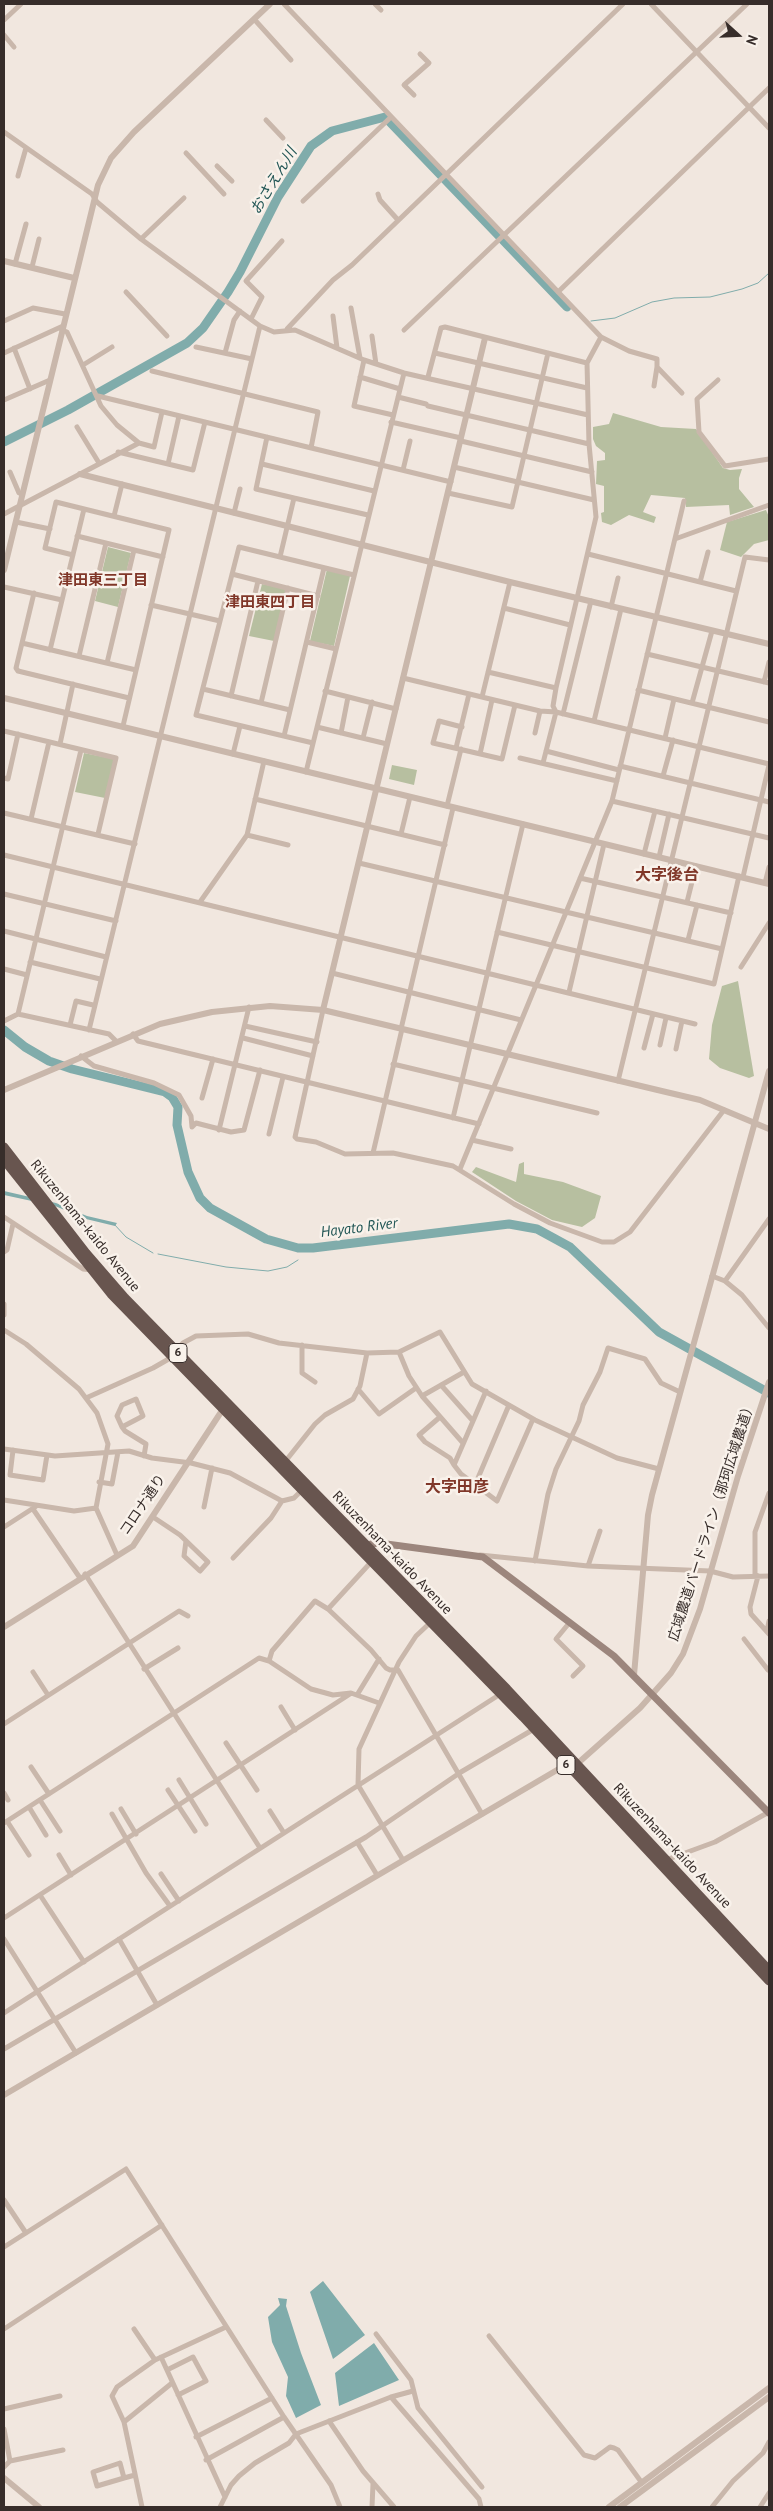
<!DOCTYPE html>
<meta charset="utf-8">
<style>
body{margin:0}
#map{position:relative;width:773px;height:2511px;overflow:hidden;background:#f1e7df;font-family:"PT Sans",sans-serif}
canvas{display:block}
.frame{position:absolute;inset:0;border:5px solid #372d2a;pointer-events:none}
.north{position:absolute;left:713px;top:10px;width:50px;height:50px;-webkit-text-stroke:4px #f9f2eb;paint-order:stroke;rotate:110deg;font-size:14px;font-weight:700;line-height:20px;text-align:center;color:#372d2a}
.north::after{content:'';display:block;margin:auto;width:18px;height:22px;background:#372d2a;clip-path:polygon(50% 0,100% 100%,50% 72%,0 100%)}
</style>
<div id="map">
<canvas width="773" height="2511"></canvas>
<div class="frame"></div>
<div class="north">N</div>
</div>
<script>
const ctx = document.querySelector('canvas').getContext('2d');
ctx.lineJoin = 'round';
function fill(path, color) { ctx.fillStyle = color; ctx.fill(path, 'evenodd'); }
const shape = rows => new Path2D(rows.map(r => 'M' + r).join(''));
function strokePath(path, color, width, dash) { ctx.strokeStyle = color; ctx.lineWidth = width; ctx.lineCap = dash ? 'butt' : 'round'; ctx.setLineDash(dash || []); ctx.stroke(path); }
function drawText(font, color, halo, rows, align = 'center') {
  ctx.font = font + ' "PT Sans","Noto Sans JP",sans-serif'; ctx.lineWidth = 5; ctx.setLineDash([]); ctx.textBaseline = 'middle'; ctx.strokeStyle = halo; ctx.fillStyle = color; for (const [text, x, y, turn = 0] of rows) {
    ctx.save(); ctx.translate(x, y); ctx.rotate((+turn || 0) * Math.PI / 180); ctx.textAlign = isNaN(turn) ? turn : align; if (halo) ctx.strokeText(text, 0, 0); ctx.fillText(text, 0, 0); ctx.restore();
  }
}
fill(shape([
 [613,413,661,427,696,429,723,468,730,470,742,469,739,478,739,489,754,507,730,515,729,505,686,507,685,498,651,495,643,512,656,517,654,523,629,515,611,525,602,522,601,513,604,512,604,486,596,484,597,461,605,460,605,453,596,446,593,439,593,427,609,424],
 [766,510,769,517,769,540,754,544,741,557,720,550,727,522],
 [108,547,131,553,118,607,95,601],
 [327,569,350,576,334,646,310,641],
 [262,584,286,589,274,641,249,636],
 [84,753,114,759,105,798,75,792],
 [392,765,417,770,414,785,389,779],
 [738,981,754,1076,749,1078,720,1068,709,1059,712,1025,722,986],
 [524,1162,524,1174,563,1182,601,1196,595,1218,582,1227,552,1220,516,1201,472,1172,476,1167,516,1182,519,1164]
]), '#b7bfa0');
fill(shape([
 [4,1191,56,1203,87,1216,117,1223,115,1226,86,1219,55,1206,4,1195],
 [323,2281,365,2335,333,2359,310,2292],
 [278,2298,287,2299,286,2306,301,2353,321,2405,296,2418,286,2396,288,2377,272,2342,268,2317,280,2305],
 [374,2343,399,2380,339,2406,335,2373]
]), '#80acab');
strokePath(shape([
 [591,321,615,318,652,302,674,298,710,297,742,289,758,283,769,273],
 [114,1224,126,1237,153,1253],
 [158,1254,226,1267,268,1271,287,1267,298,1260]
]), '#80acab', 1);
strokePath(shape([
 [4,442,68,410,187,343,203,328,228,292,240,272,278,197,311,146,332,131,385,117,567,307],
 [4,1030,25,1047,49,1061,72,1069,165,1092,172,1097,178,1107,177,1125,188,1172,200,1198,210,1208,266,1239,298,1248,313,1248,509,1224,537,1229,570,1247,659,1332,769,1393]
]), '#80acab', 9);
strokePath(shape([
 [284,4,601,337,587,363,589,444,596,517,556,688,553,706,556,712,543,763],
 [375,4,381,10],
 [651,4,769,128],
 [254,19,291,60],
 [4,20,21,4],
 [4,35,14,47],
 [414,95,404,85,429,63,420,54],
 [266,120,283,138],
 [4,132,92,194,97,202,141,239,260,326,274,332,295,330,364,360,404,373,588,415],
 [186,153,224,194],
 [217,166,232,181],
 [18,176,26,148],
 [378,194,380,200,398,220],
 [303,201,391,117],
 [141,239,184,198],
 [15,264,26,224],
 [32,267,39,239],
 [126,292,167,336],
 [558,292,769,88],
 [351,308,360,358],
 [333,316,337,348],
 [251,319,262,297,246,281,282,241],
 [4,321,33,308,65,314],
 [287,329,333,280,352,265,623,4],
 [62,330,67,332,101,406,117,425,139,443,154,447,162,412],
 [404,330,747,4],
 [372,336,376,364],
 [601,337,629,351,657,359,657,367,682,393],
 [196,347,252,359],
 [14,348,30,389],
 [4,353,63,326],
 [225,353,234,320,240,311],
 [435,353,587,388],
 [364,360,354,406,393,415],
 [83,365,112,347],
 [152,371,318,412,311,448],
 [360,377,400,389],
 [428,377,441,328,445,327,587,363],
 [718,380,697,399,699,432,725,466,769,459],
 [654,386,657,367],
 [98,396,451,482],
 [398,397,426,404],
 [4,400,50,380],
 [428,406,589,444],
 [391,422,461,438],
 [77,427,99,463],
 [267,437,256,489,294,498,280,557],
 [461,441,592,472],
 [118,452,193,470,205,422],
 [168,464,179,416],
 [262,464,374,491],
 [454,467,594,500],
 [403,470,410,441],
 [10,472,19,493,22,494],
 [448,493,512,507,548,353],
 [294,498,368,515],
 [234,513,240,489],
 [4,514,139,443],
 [114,516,122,484],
 [16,522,50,529],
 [77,536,163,557],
 [675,539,769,505],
 [588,554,736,591],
 [73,555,45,548,56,502,169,530,123,726],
 [232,574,318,596],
 [700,582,708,552],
 [4,587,62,600],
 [34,593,16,668,18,671,129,698],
 [151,605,220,621],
 [611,607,618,578],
 [504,608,570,625],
 [307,642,336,649],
 [22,643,136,670],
 [50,650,84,509],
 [647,654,769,683],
 [79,656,106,543],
 [107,663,134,550],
 [488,672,556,688],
 [403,678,540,711,556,712,769,764],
 [764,682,769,662],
 [203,689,290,710],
 [638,690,769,722],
 [325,691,396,709],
 [231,696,258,581],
 [482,697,510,582],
 [261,703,288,588],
 [692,703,712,631],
 [563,714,591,601],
 [594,721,621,609],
 [317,727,387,744],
 [462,727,439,721,433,743,502,759,515,705],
 [4,731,116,758,98,834],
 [341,733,348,697],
 [535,733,540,711],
 [284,736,324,568],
 [363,738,372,702],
 [665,738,674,699],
 [313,743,196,715,239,547,354,575],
 [60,744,73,684],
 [456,748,469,694],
 [546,751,619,770],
 [233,754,240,726],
 [480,754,492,700],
 [520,758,617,781],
 [620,766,769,802],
 [306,772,404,373],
 [663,776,673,740],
 [4,778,8,779,18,734],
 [255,799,445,845],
 [612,801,769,838],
 [447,806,461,749],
 [4,813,135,844],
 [31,819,49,742],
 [401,834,410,797],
 [247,835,288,845],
 [644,854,655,811],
 [4,855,695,1024],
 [659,857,669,814],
 [359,863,722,949],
 [743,877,769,765],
 [580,878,731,913],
 [765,883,769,867],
 [4,894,116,921],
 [200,902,247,835,264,761],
 [687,902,696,866],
 [4,931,106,957],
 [497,932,714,984,739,876],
 [688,940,697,905],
 [30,962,100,979],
 [741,967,769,923],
 [4,969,27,975],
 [332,973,521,1020],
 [569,992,604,844],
 [323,1010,295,1137,297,1139,316,1142,345,1154,393,1153,453,1166,514,1204,550,1223,602,1242,614,1242,630,1232,724,1110],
 [18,1014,81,750],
 [4,1021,18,1014,109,1034,116,1041],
 [70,1025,76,1001,93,1005],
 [245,1026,317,1042],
 [401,1029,453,808],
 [89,1030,260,326],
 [133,1034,138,1041,479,1124],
 [243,1038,313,1056],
 [660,1045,666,1018],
 [644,1048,653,1014],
 [676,1049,682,1021],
 [81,1056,94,1066,154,1083,179,1095,191,1116,192,1127,196,1123,231,1132,244,1130,260,1070],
 [393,1064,597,1113],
 [618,1081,745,557,769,560],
 [202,1098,213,1059],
 [453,1118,523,824],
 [219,1130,249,1007],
 [269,1134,283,1077],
 [472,1140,511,1149],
 [373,1153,402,1029],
 [460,1169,612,801,684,501],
 [4,1217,83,1269,92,1270],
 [4,1252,7,1250,13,1224],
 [712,1276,725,1281,742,1295,769,1328],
 [725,1281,769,1219],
 [4,1304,4,1315],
 [4,1330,26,1344,79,1389,97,1413,108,1444,96,1508,117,1555],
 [302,1345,302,1373,315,1382],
 [399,1352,409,1376,422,1396,464,1372],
 [441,1385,473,1421],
 [358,1389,379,1414,416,1388],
 [422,1396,463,1443],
 [86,1398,153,1368,167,1360,183,1343,196,1336,248,1334,279,1343,367,1353,399,1352,440,1332,472,1384,535,1420,617,1458,659,1469],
 [440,1417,419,1435,425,1442,450,1458,454,1465,486,1391],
 [122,1427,143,1416,136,1399,122,1405,117,1416,122,1427,125,1431,146,1444,144,1456],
 [4,1449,55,1456,129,1451,152,1458,191,1463,230,1473,282,1501,294,1498,302,1490],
 [13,1450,10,1475,43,1480,47,1455],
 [284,1463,315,1424,325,1415,353,1399,360,1386,367,1353],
 [454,1465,461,1474,497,1501,533,1419],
 [99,1482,112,1484,118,1452],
 [475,1485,509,1405],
 [4,1500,74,1511,96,1508],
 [204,1507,212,1468],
 [33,1509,80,1578],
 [153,1517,180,1535,208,1562,200,1571,184,1556,186,1541],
 [4,1527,35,1507],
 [480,1555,588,1566,710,1571,733,1577,769,1576],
 [233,1558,271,1518,282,1501],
 [535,1561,548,1494,556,1469,579,1421,583,1405,600,1372,608,1348,645,1359,661,1383,680,1392],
 [588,1566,600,1531],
 [85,1574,260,1848],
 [755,1575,755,1532,769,1493],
 [758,1576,750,1607,751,1614,769,1634],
 [328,1609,373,1560],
 [570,1622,556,1639,583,1666,573,1676],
 [767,1631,769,1621],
 [744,1639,768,1670,769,1669],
 [269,1661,272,1651,315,1601,328,1609,371,1650,386,1668,390,1670,398,1670,482,1814],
 [144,1669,178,1648],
 [33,1672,48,1695],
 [357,1695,379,1659],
 [281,1707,295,1730],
 [4,1724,179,1611,188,1616],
 [226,1743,257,1790],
 [31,1767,49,1794],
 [179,1780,206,1824],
 [168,1790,195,1831],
 [4,1793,8,1800],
 [40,1800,60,1831],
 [29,1807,46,1835],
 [121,1809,136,1834],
 [270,1811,284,1833],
 [112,1814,146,1873,170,1906],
 [7,1821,29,1855],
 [4,1823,259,1658,269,1661,311,1689,333,1695,351,1693,379,1703],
 [357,1842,377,1875],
 [59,1855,71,1875],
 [403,1860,358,1785,359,1749,399,1662,416,1636,432,1621],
 [666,1860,715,1842,769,1812],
 [161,1874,179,1901],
 [40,1895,84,1962],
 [4,1918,350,1694],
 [4,1939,76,2053],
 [119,1939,157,2005],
 [4,2013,502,1693],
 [4,2049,366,1837,461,1772,534,1729],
 [4,2200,26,2233],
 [4,2247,126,2169,284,2417,331,2485,340,2507],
 [4,2329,162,2225],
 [134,2329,155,2360],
 [376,2334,411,2380,418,2408,482,2487],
 [489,2336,584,2455,595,2458,610,2447,614,2448,618,2450,642,2483],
 [161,2357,225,2497],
 [167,2370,193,2357,206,2381,178,2395],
 [391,2397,413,2391],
 [4,2409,60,2396],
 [329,2421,363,2471,394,2507],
 [124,2422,172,2383],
 [4,2429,10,2461],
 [196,2437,272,2398],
 [206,2460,284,2417],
 [4,2467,10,2461,63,2450],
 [124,2478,120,2463,93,2472,97,2486,124,2478,135,2475],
 [142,2507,124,2422,112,2396,117,2387,155,2360,226,2327],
 [220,2507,231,2485,239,2476,255,2463,289,2443,296,2434,391,2397,479,2499,481,2507],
 [372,2507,373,2484],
 [712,2507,733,2481,763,2453,769,2442],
 [760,2507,769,2493]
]), '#c9b7ab', 5);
strokePath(shape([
 [4,261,74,278],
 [80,474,510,582,769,644],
 [4,570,98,185,111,158,134,132,270,4],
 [4,698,769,884],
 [323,1010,485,338],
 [4,1090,160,1024,212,1012,270,1006,323,1010,666,1092,700,1100,769,1129],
 [4,1627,133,1546,225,1406],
 [634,1675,648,1515,652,1495,769,1071],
 [4,2095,557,1770,566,1765,577,1764,640,1708,671,1673,683,1654,700,1609,738,1476,769,1382],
 [4,2478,39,2507],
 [609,2507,769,2388],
 [620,2507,769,2397]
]), '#c9b7ab', 6);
strokePath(shape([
 [364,1549,371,1544,379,1543,483,1557,614,1656,769,1813]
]), '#9c867d', 7);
strokePath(shape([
 [4,1147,86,1253,125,1298,507,1689,769,1970],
 [4,1160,111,1294,523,1717,769,1981]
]), '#68554f', 9);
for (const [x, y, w] of [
 [178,1353,18],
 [566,1765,18]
]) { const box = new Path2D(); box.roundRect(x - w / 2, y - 9.5, w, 19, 4); ctx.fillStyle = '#f9f2eb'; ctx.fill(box); strokePath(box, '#372d2a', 1); }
drawText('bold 12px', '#372d2a', null, [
 ["6",178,1353],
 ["6",566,1765]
]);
drawText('14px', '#372d2a', '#f9f2eb', [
 ["Rikuzenhama-kaido Avenue",85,1226,51],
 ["コロナ通り",143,1505,-56],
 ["広域農道バードライン（那珂広域農道）",712,1521,-72],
 ["Rikuzenhama-kaido Avenue",392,1553,46],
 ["Rikuzenhama-kaido Avenue",672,1846,47]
]);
drawText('italic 15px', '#225655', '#f9f2eb', [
 ["おさえん川",274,181,-59],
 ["Hayato River",359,1228,-7]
]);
drawText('bold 15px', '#803729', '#f9f2eb', [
 ["津田東三丁目",103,581],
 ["津田東四丁目",270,603]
]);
drawText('bold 16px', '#803729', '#f9f2eb', [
 ["大字後台",667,875],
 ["大字田彦",457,1487]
]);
</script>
